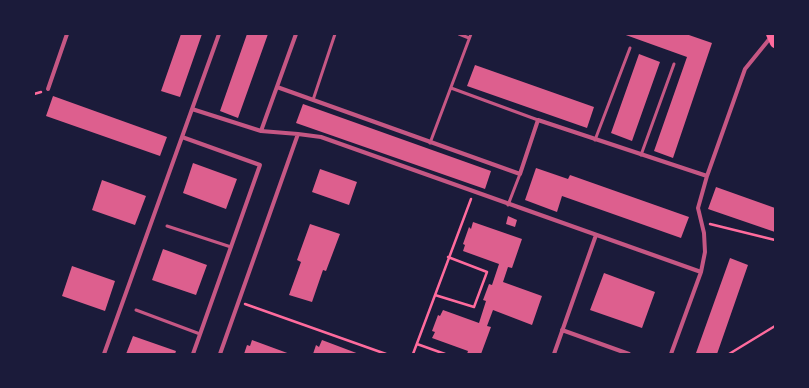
<!DOCTYPE html>
<style>
body{margin:0}
#map{position:relative;width:809px;height:388px;overflow:hidden;background:#1b1b3a;font-family:Quicksand,sans-serif}
canvas{display:block}
.frame{position:absolute;inset:0;border:35px solid #1b1b3a;pointer-events:none}
</style>
<div id="map">
<canvas width="809" height="388"></canvas>
<div class="frame"></div>
</div>
<script>
const ctx = document.querySelector('canvas').getContext('2d');
ctx.lineJoin = 'round';
function fill(path, color) { ctx.fillStyle = color; ctx.fill(path, 'evenodd'); }
const shape = rows => new Path2D(rows.map(r => 'M' + r).join(''));
function strokePath(path, color, width, dash) { ctx.strokeStyle = color; ctx.lineWidth = width; ctx.lineCap = dash ? 'butt' : 'round'; ctx.setLineDash(dash || []); ctx.stroke(path); }
fill(shape([
 [181,34,202,34,180,97,161,91],
 [247,34,268,34,238,118,220,111],
 [623,34,686,34,712,43,673,158,654,151,687,57],
 [639,54,660,62,632,141,611,133],
 [475,65,594,107,587,128,467,86],
 [53,96,167,137,160,156,46,116],
 [303,104,491,171,485,189,296,123],
 [193,163,237,179,226,209,183,193],
 [536,168,568,179,570,175,689,217,681,238,562,196,557,212,525,200],
 [320,169,357,182,349,205,312,192],
 [102,180,146,196,135,225,92,210],
 [716,187,775,208,775,232,708,209],
 [508,216,517,220,515,227,506,224],
 [473,222,522,239,512,268,508,267,503,282,542,296,532,325,493,310,487,326,491,327,481,354,467,354,468,351,432,338,435,332,432,331,438,315,440,316,443,310,479,323,486,301,483,300,489,284,492,285,499,264,463,251,465,245,463,244,469,227,471,229],
 [310,224,340,234,326,271,323,270,312,302,289,295,301,262,297,260],
 [163,249,207,265,196,295,152,280],
 [730,258,748,265,717,354,699,354,696,353],
 [72,266,115,281,105,311,62,296],
 [604,273,655,292,642,328,590,310],
 [133,336,176,351,175,354,126,354],
 [252,340,290,354,244,354,247,345,250,346],
 [322,340,359,354,313,354,316,345,319,347]
]), '#dd5f8e');
strokePath(shape([
 [34,94,41,92],
 [710,224,775,240],
 [435,295,474,307,487,272,448,257],
 [245,304,386,354],
 [417,344,445,354],
 [413,354,471,199],
 [729,354,775,326]
]), '#ff6b9d', 2.5);
strokePath(shape([
 [459,34,469,38],
 [451,88,538,120],
 [313,100,335,34],
 [595,140,630,48],
 [430,143,471,34],
 [641,155,674,64],
 [508,205,520,174],
 [167,226,231,247],
 [136,310,200,334]
]), '#c65784', 3);
strokePath(shape([
 [277,87,520,174,538,120,707,176],
 [48,89,67,34],
 [192,109,261,131,298,134],
 [261,131,296,34],
 [182,137,260,165,193,354],
 [562,330,629,354],
 [104,354,219,34],
 [220,354,298,134,321,137,701,272],
 [554,354,596,235],
 [671,354,701,272,705,252,704,233,698,208,707,176,745,69,771,37]
]), '#c65784', 4);
strokePath(shape([
 [771,34,775,43]
]), '#ff6b9d', 10);
</script>
